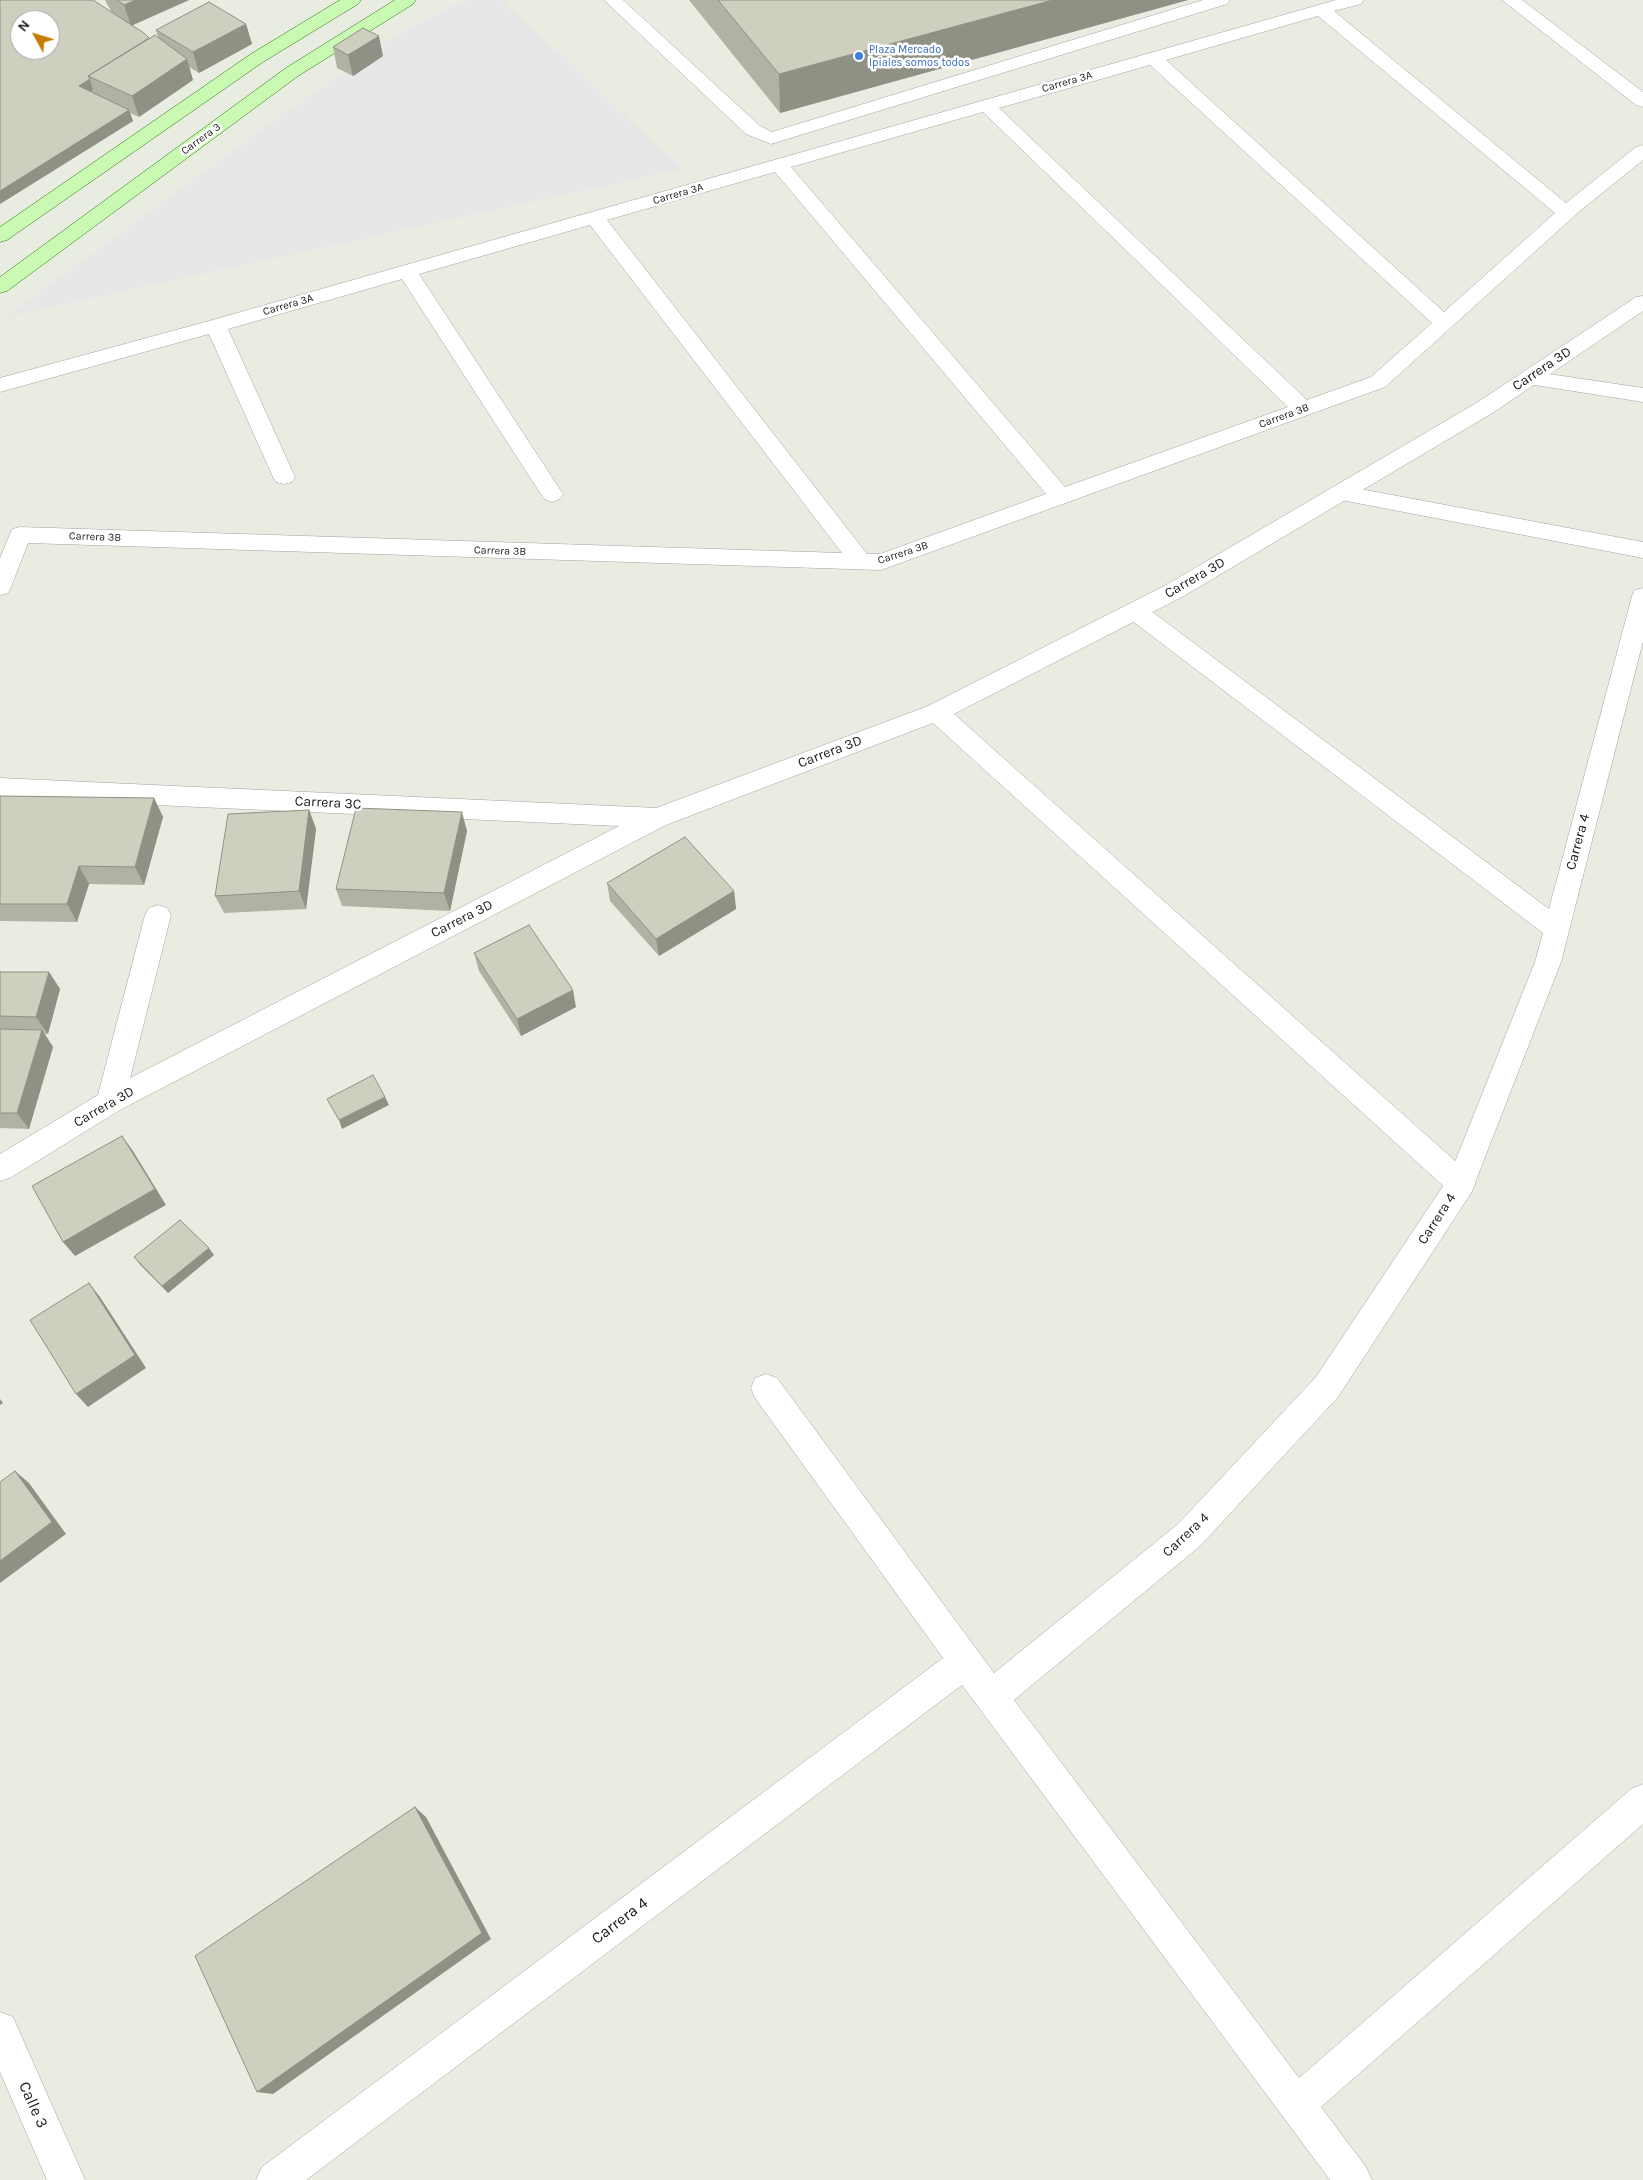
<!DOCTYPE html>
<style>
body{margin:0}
#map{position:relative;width:1643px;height:2180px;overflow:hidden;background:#e9ede1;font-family:Karla,sans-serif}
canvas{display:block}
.north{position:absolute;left:10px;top:10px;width:50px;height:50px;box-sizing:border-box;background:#fff;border:1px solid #a4a4a4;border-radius:50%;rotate:309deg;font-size:14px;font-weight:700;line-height:20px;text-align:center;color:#1b1b1b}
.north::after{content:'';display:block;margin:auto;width:18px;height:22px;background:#c67b01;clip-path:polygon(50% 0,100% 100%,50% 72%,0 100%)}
</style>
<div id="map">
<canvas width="1643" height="2180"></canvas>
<div class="north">N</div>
</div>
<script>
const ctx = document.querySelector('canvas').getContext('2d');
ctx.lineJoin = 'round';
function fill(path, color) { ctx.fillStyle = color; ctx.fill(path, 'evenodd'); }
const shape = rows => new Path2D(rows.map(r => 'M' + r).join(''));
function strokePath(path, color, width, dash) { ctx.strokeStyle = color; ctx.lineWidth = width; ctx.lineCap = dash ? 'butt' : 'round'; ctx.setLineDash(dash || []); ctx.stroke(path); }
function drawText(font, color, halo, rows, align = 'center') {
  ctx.font = font + ' Karla,sans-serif'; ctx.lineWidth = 5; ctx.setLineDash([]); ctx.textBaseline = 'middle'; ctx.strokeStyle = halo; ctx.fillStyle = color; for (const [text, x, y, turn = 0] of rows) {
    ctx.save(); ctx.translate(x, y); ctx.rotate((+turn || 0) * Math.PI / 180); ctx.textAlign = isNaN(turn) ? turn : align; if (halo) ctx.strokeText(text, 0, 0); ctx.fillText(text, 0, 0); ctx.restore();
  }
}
fill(shape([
 [471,0,502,0,683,169,6,317,272,122,405,30,456,4]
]), '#e7e7e7');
const lane = shape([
 [604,0,623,0,760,126,772,132,1203,0,1230,0,1227,4,771,144,746,134,604,0],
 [1643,296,1643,311,1494,412,1182,597,954,714,1471,1175,1475,1184,1471,1193,1461,1197,1451,1193,933,723,666,825,657,828,648,825,644,818,648,811,928,706,1166,585,1478,402,1636,297,1643,296]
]);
const street = shape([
 [1336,0,1364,0,1361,4,1334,11,1566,203,1636,147,1643,145,1643,160,1581,210,1385,387,881,570,28,543,11,587,8,593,0,595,0,558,12,529,20,527,842,553,590,225,419,274,563,494,560,499,552,502,544,499,402,279,228,329,295,477,292,482,284,484,276,482,273,477,209,334,0,392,0,378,209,321,1336,0],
 [1318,16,1555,213,1444,312,1166,60,1318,16],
 [1150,65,1432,323,1371,377,1307,400,999,108,1150,65],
 [983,112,1288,407,1065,487,791,167,983,112],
 [775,172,1046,494,880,554,867,554,607,220,775,172],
 [1502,0,1522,0,1643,92,1643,107,1636,105,1502,0],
 [1529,371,1643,388,1643,402,1522,383,1519,378,1522,373,1529,371],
 [1339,485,1643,542,1643,558,1331,498,1328,493,1331,488,1339,485],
 [1643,588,1643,641,1561,962,1471,1193,1338,1397,1200,1546,1014,1700,1299,2078,1631,1789,1643,1784,1643,1824,1321,2107,1366,2167,1372,2180,1330,2180,962,1685,306,2180,256,2180,262,2167,943,1658,755,1398,751,1388,755,1378,766,1374,777,1378,994,1673,1178,1524,1316,1377,1449,1177,1535,962,1543,933,1127,617,1123,611,1127,605,1135,603,1143,605,1549,909,1632,596,1635,590,1643,588],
 [0,778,657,808,666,811,670,818,666,825,120,1110,10,1178,0,1181,0,1154,98,1095,145,915,149,908,158,905,167,908,171,915,130,1078,619,826,0,798,0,778],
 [0,2012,13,2017,85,2180,47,2180,0,2072,0,2012]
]);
const secondary = shape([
 [340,0,361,0,358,4,263,62,7,240,0,242,0,227,251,54,340,0],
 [395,0,416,0,413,4,298,76,7,291,0,293,0,277,286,68,395,0]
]);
strokePath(lane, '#a2a2a2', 1);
strokePath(street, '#a2a2a2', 1);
strokePath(secondary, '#227005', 1);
fill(lane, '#fff');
fill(street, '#fff');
fill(secondary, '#caf9b3');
fill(shape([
 [0,0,96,2,112,13,105,0,189,0,132,25,149,38,158,37,156,30,246,24,252,44,199,73,189,67,193,80,139,117,130,113,133,121,0,204],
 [689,0,1188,0,780,113],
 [333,47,383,56,353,76,337,68],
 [0,796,154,798,163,817,144,885,89,884,77,922,0,921],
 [309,810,316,829,306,909,224,913,215,896],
 [467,831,450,911,342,906,336,889],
 [607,883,734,891,736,909,659,956,610,901],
 [474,953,576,1007,521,1036,479,971],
 [0,972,49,972,60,989,48,1034,45,1034,53,1047,29,1129,0,1128],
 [214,1255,168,1293,140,1265,134,1257]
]), '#b1b2a3');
fill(shape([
 [136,0,189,0,131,26,124,5],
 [1053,0,1188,0,780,113,779,74],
 [246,24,252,44,199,73,193,52],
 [379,36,383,56,353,76,348,55],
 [187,59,193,80,139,117,132,96],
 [90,79,93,90,82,97,79,86],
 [129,110,133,121,0,204,0,191],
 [154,798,163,817,144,885,135,867],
 [309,810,316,829,306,909,299,891],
 [462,812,467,831,450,911,444,893],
 [79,866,89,884,77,922,67,904],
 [734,891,736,909,659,956,656,939],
 [49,972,60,989,48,1034,36,1017],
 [573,990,576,1007,521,1036,517,1019],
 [42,1030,53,1047,29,1129,17,1113],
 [385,1097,389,1105,342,1129,339,1120],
 [122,1136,133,1151,166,1205,75,1256,63,1242],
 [209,1248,214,1255,168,1293,162,1286],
 [89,1283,100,1297,146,1368,88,1407,76,1394],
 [0,1399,3,1403,0,1405],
 [15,1471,29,1483,66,1534,0,1583,0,1561],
 [415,1807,426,1817,491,1939,273,2094,257,2092]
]), '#909185');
const building = shape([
 [0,0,94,0,96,2,144,33,149,38,88,76,90,79,79,86,129,110,0,191,0,0],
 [20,20,50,20,50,50,20,50,20,20],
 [117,0,136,0,124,5,117,0],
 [718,0,1053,0,779,74,718,0],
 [209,2,246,24,193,52,156,30,209,2],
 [363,28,379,36,348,55,333,47,363,28],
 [155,35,187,59,132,96,88,76,155,35],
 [0,796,154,798,135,867,79,866,67,904,0,904,0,796],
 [356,808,462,812,444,893,336,889,356,808],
 [309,810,299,891,215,896,228,814,309,810],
 [685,837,734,891,656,939,607,883,685,837],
 [529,925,573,990,517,1019,474,953,529,925],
 [0,972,49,972,36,1017,0,1016,0,972],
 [0,1029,42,1030,17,1113,0,1113,0,1029],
 [373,1075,385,1097,339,1120,327,1099,373,1075],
 [122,1136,155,1189,63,1242,32,1186,122,1136],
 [180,1220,209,1248,162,1286,134,1257,180,1220],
 [89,1283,135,1355,76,1394,30,1320,89,1283],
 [15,1471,52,1522,0,1561,0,1482,15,1471],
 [415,1807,482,1933,257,2092,195,1956,415,1807]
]);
fill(building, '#cecfbe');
strokePath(building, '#909185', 1);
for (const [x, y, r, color] of [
 [859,56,5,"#3f7fe0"]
]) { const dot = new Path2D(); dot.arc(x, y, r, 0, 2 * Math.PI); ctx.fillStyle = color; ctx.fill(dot); strokePath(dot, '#fff', 2); }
drawText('11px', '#366cbe', '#fff', [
 ["Plaza Mercado",869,50],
 ["Ipiales somos todos",869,63]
], 'left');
drawText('11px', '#1b1b1b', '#fff', [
 ["Carrera 3A",1067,82,-16],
 ["Carrera 3",201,139,-36],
 ["Carrera 3A",678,194,-16],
 ["Carrera 3A",288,305,-16],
 ["Carrera 3B",1284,416,-20],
 ["Carrera 3B",95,537,2],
 ["Carrera 3B",500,551,2],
 ["Carrera 3B",903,553,-18]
]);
drawText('14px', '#1b1b1b', '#fff', [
 ["Carrera 3D",1542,369,-34],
 ["Carrera 3D",1195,578,-30],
 ["Carrera 3D",830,752,-21],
 ["Carrera 3C",328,803,3],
 ["Carrera 4",1578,842,-75],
 ["Carrera 3D",462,919,-27],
 ["Carrera 3D",104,1107,-30],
 ["Carrera 4",1437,1219,-57],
 ["Carrera 4",1186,1535,-43]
]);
drawText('16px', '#1b1b1b', '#fff', [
 ["Carrera 4",620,1921,-37],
 ["Calle 3",33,2105,66]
]);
</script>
